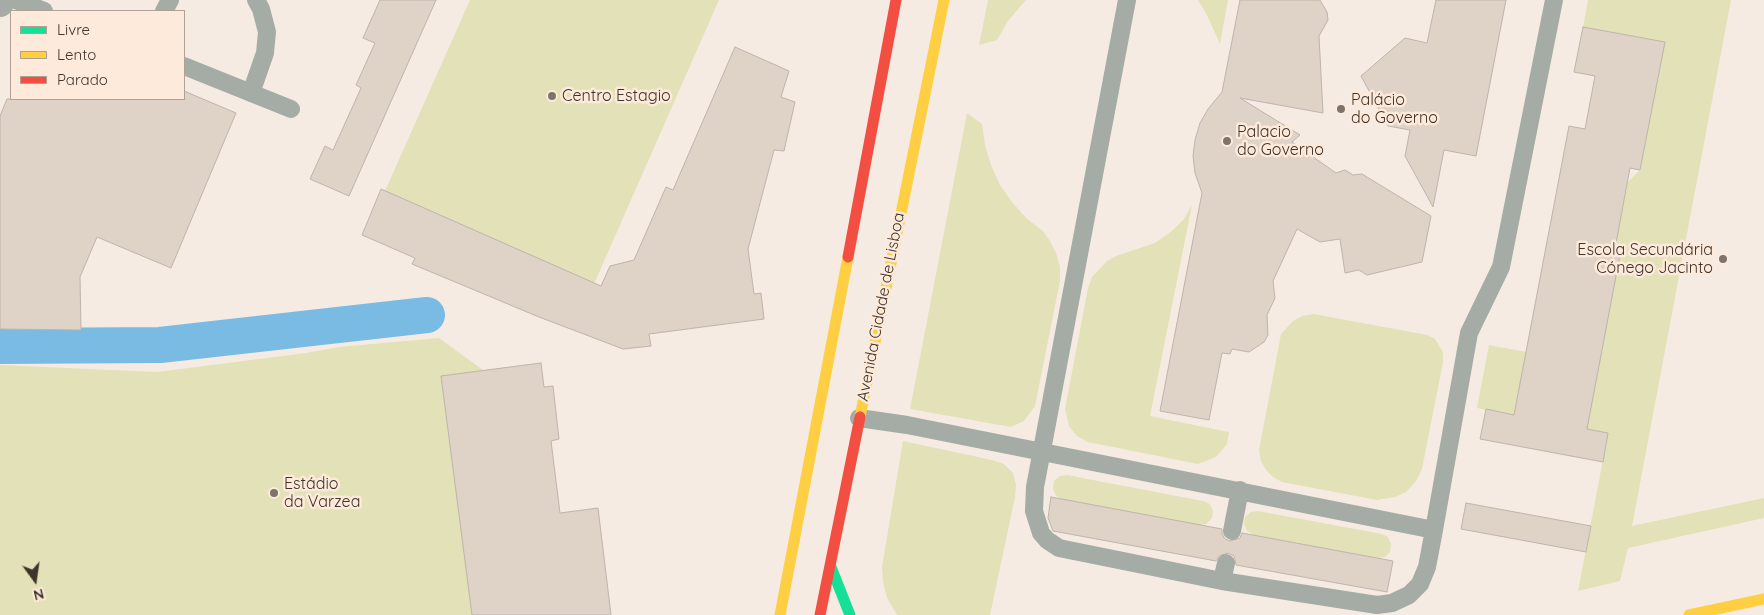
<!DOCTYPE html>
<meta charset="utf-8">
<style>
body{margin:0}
#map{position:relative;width:1764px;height:615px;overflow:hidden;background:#f6ebe2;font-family:Quicksand,sans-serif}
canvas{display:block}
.legend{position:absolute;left:10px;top:10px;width:175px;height:90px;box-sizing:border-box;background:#feeada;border:1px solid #b1a194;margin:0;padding:6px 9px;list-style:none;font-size:15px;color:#3e342c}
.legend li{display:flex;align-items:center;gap:10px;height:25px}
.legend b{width:25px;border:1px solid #b1a194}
.north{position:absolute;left:10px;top:555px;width:50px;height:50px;-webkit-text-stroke:4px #feeada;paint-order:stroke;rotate:166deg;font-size:14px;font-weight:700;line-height:20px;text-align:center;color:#3e342c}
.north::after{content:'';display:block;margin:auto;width:18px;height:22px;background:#3e342c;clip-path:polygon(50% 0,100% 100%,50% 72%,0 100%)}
</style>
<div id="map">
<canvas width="1764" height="615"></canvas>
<ul class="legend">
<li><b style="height:6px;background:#16e098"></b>Livre</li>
<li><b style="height:6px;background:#ffcf43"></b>Lento</li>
<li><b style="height:6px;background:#f24e42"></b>Parado</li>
</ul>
<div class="north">N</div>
</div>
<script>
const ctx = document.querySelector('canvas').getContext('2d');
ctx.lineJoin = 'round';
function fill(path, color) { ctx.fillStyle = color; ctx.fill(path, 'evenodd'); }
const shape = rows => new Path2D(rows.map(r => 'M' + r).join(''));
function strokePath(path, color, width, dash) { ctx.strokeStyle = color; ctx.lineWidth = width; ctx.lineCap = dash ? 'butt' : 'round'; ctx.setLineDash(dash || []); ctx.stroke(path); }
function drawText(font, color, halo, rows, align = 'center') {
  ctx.font = font + ' Quicksand,sans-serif'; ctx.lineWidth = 5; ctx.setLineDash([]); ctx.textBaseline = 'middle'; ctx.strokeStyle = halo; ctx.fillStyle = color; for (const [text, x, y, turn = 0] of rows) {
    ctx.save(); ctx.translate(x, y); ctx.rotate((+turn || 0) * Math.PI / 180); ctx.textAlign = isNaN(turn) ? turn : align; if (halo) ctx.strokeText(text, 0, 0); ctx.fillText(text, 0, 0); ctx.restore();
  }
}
fill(shape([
 [470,0,719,0,594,284,385,191],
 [988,0,1026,0,1008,21,997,40,979,45],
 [1198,0,1228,0,1220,44,1206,13],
 [1588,0,1731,0,1632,526,1764,498,1764,518,1628,548,1620,581,1578,591,1608,433,1477,408,1489,345,1526,352,1523,369,1554,205,1621,217,1628,182,1640,170,1664,42,1583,27],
 [967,113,982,124,985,145,991,165,1000,185,1012,202,1026,218,1043,231,1050,241,1056,253,1060,267,1060,281,1035,406,1024,421,1011,427,910,409],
 [1192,205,1150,416,1229,432,1227,444,1216,457,1198,464,1088,442,1077,436,1069,426,1065,409,1088,288,1092,277,1107,261,1116,256,1155,243,1172,231,1184,219],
 [1314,314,1427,335,1435,339,1443,352,1443,362,1422,469,1416,481,1406,492,1395,497,1377,500,1282,482,1273,477,1266,470,1261,461,1259,450,1281,334,1293,321,1302,316],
 [439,338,483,370,532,364,564,615,0,615,0,365,157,372,306,353,339,347],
 [903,441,992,460,1004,464,1013,473,1016,485,1015,497,990,615,897,615,887,598,883,582,882,567],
 [1067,475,1203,501,1210,504,1213,511,1212,518,1206,524,1199,525,1062,499,1056,496,1053,489,1054,481,1060,476],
 [1258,511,1382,534,1388,537,1391,544,1390,552,1385,557,1377,558,1254,535,1247,531,1244,524,1245,517,1251,512]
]), '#e2e1b8');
strokePath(shape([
 [0,346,160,345,427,315]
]), '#7abbe3', 36);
const building = shape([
 [380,0,436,0,349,196,310,179,325,146,333,150,361,88,356,85,375,43,363,38,380,0],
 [1240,0,1320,0,1327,12,1328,20,1319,36,1323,113,1240,98,1300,135,1292,142,1336,173,1345,170,1353,175,1362,174,1431,216,1422,262,1367,275,1359,270,1345,273,1340,239,1320,242,1297,229,1273,281,1275,298,1267,315,1268,335,1264,342,1249,352,1232,349,1230,354,1222,353,1209,420,1160,411,1202,193,1195,173,1193,156,1195,140,1200,123,1208,109,1222,92,1240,0],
 [1436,0,1506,0,1476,156,1444,150,1433,207,1405,156,1410,130,1388,126,1361,76,1405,38,1427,43,1436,0],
 [1583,27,1665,42,1640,170,1630,168,1614,254,1620,255,1587,429,1608,433,1603,462,1480,439,1486,409,1514,415,1569,126,1585,129,1595,76,1574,72,1583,27],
 [735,47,789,71,781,97,795,102,784,151,774,150,748,249,754,294,761,293,764,319,649,334,651,346,623,349,539,317,412,264,415,258,362,235,381,189,601,286,610,266,634,260,666,187,673,190,735,47],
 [184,91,236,113,171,268,97,237,80,277,81,330,0,329,0,116,7,99,184,99,184,91],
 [541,363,544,387,553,386,559,439,551,441,560,513,598,508,611,615,472,615,441,376,541,363],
 [1051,497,1222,529,1222,534,1225,539,1230,541,1240,538,1242,533,1393,561,1387,592,1236,565,1234,556,1228,553,1219,556,1216,561,1053,531,1048,518,1051,497],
 [1466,503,1591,526,1586,552,1461,529,1466,503]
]);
fill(building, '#dfd2c6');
strokePath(building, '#bdb4ac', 1);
strokePath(shape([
 [16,0,44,11],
 [1127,0,1035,487,1034,511,1041,533,1047,540,1059,548,1222,581,1377,605,1392,603,1409,595,1420,584,1427,567,1434,530],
 [164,11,170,0],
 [184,66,291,109],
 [251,93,265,53,267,32,261,9,256,0],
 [859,418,907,425,1434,530,1469,333,1501,267,1554,0],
 [1232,531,1240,490],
 [1222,581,1226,563]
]), '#a4aca5', 18);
strokePath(shape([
 [0,3,1,0]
]), '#a4aca5', 28);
strokePath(shape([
 [831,567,850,615]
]), '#16e098', 11);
strokePath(shape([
 [860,417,944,0],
 [780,615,848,257],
 [1689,615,1764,599]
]), '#ffcf43', 11);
strokePath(shape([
 [848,257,896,0],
 [820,615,860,417]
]), '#f24e42', 11);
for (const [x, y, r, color] of [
 [552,96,5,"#7e746c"],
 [1341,109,5,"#7e746c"],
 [1227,141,5,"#7e746c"],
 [1723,259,5,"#7e746c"],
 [274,493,5,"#7e746c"]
]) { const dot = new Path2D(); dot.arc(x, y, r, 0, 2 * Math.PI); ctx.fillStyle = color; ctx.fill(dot); strokePath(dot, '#feeada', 2); }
drawText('16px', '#3e342c', '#feeada', [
 ["Centro Estagio",562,96],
 ["Palácio",1351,100],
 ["do Governo",1351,118],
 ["Palacio",1237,132],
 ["do Governo",1237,150],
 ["Escola Secundária",1713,250,"right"],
 ["Cónego Jacinto",1713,268,"right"],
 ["Estádio",284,484],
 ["da Varzea",284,502]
], 'left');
drawText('16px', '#3e342c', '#feeada', [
 ["Avenida Cidade de Lisboa",881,307,-79]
]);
</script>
